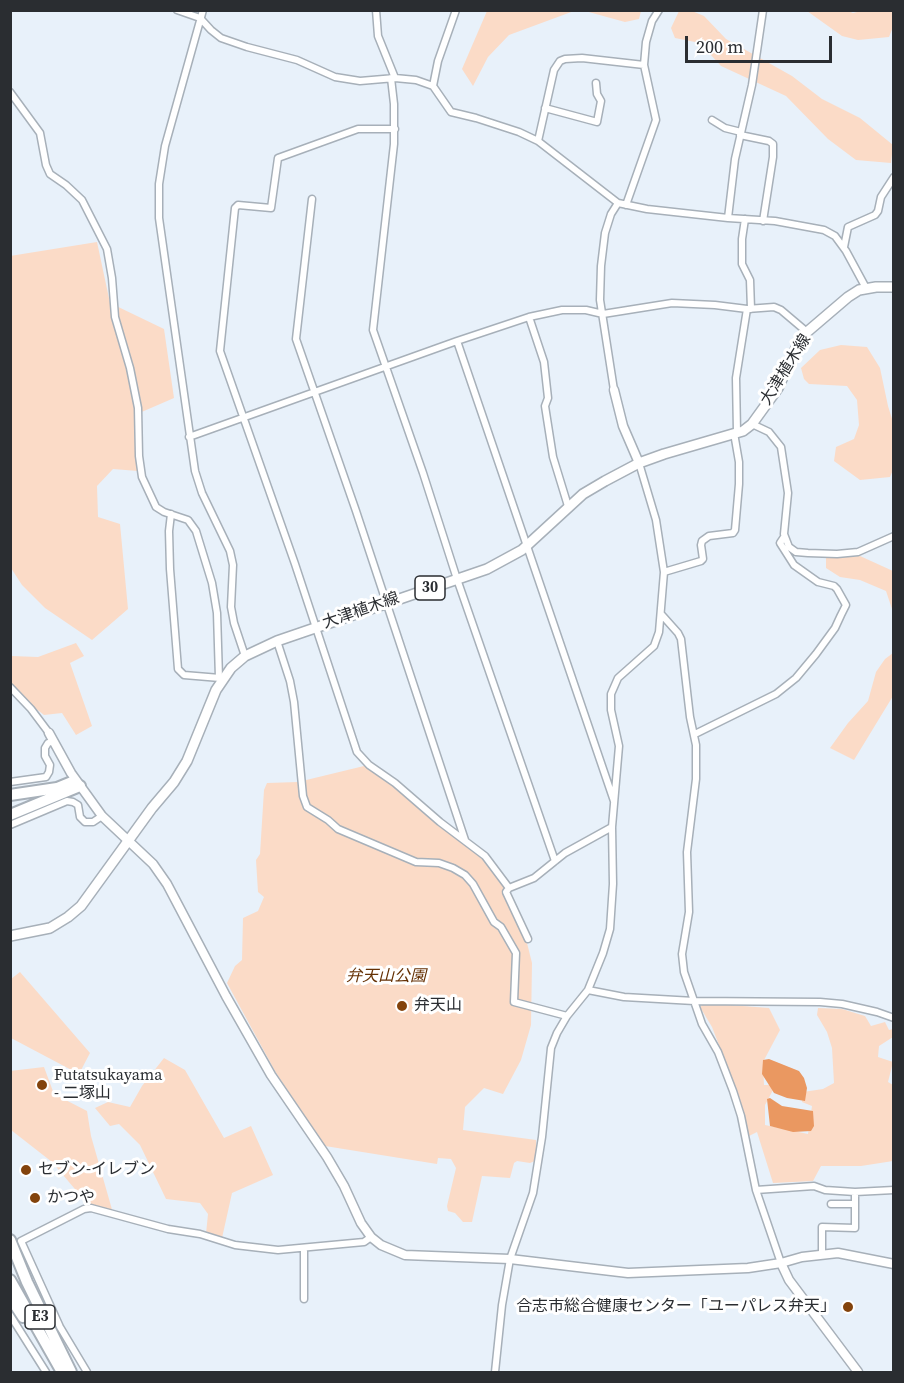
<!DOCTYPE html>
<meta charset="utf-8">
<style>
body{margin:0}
#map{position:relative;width:904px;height:1383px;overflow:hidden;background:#e8f1fa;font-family:"Source Serif 4",serif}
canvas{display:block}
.frame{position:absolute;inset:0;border:12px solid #2a2d31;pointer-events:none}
.scale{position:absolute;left:685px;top:36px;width:147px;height:27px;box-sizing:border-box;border:3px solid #2a2d31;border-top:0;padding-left:8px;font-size:18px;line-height:21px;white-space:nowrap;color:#2a2d31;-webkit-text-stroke:4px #fff;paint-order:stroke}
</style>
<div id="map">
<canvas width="904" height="1383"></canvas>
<div class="frame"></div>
<div class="scale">200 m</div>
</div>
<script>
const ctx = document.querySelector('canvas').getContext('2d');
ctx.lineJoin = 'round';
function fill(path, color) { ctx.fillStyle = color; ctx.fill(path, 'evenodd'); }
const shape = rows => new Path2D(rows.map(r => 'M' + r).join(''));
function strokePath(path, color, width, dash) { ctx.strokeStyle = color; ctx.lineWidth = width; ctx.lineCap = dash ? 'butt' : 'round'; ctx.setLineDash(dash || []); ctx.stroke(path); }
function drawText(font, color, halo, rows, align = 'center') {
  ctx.font = font + ' "Source Serif 4","Noto Sans JP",serif'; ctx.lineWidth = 6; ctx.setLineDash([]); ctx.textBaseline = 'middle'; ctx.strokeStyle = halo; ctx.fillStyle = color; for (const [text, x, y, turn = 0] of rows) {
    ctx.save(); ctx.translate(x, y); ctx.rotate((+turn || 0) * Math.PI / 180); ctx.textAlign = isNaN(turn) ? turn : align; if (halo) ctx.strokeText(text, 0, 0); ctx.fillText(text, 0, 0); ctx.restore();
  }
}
fill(shape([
 [487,11,487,10,574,11,509,35,488,57,473,86,462,69],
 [585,11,641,11,639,19,625,22],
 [679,11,692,11,704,16,726,39,792,76,822,99,860,118,893,145,891,163,856,160,828,139,786,96,721,66,700,43,675,38,671,28],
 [807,11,848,11,853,13,861,11,893,11,893,27,889,37,858,40,842,36],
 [97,242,110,303,164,329,174,398,137,414,138,471,113,469,97,486,98,517,120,524,128,609,92,640,45,608,22,585,11,568,10,256],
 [841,345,867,347,880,368,888,406,893,422,893,470,890,477,860,480,834,461,836,447,854,439,859,425,857,400,847,386,809,384,804,379,801,368,820,350],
 [860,556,893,571,893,612,886,591,860,580,840,577,826,568,826,558],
 [76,643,84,656,70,663,92,726,76,735,62,713,44,715,26,701,11,684,11,656,38,657],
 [893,653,893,696,854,760,830,748,848,723,868,701,876,672,885,659],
 [364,766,394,785,484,858,498,876,505,888,527,943,532,963,531,1025,521,1060,503,1094,484,1088,465,1107,463,1130,536,1140,537,1160,530,1163,517,1161,514,1163,510,1178,482,1176,472,1222,463,1222,455,1213,448,1211,447,1206,456,1168,451,1159,438,1158,437,1164,325,1146,276,1073,227,983,235,966,242,960,243,918,258,911,264,897,258,892,256,860,260,854,264,790,267,783,298,782],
 [20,972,90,1053,79,1074,11,1038,11,979],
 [704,1003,769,1008,780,1030,763,1062,764,1085,772,1085,773,1090,765,1105,765,1125,808,1134,812,1106,802,1102,803,1092,823,1089,834,1083,832,1048,827,1032,817,1015,818,1008,842,1009,865,1016,871,1026,885,1022,889,1030,893,1029,893,1037,879,1046,878,1057,893,1062,888,1082,893,1085,893,1161,861,1166,821,1166,813,1181,773,1183,757,1132,749,1136,736,1089,712,1027,700,1007],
 [164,1058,185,1070,224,1138,251,1126,273,1175,232,1193,222,1238,206,1234,208,1214,200,1203,166,1199,140,1145,119,1124,110,1126,95,1108,108,1102,130,1107,142,1086],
 [44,1067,54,1094,87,1111,91,1136,113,1213,91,1208,52,1162,11,1130,10,1071]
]), '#fbdbc7');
fill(shape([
 [769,1059,799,1071,804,1078,807,1088,805,1101,787,1098,774,1093,762,1074,763,1060],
 [770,1098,782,1106,813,1111,814,1126,811,1131,793,1132,770,1126,767,1099]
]), '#ea9861');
strokePath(shape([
 [10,808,15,819]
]), '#c2cad2', 6, [6, 3]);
const street = shape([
 [177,10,200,18,211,30,221,38,247,47,297,60,335,77,360,81,395,78,416,80,433,86,451,112,476,118,519,132,538,141,618,203,647,209,728,218,775,221,824,230,835,236,846,251,866,288],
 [203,10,165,146,159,184,159,218,195,471,202,493,230,551,233,565,231,607,234,623,245,656],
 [376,10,378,36,395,78],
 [391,78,394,104,394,144,373,330,423,473,457,579,555,861],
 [433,86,438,61,456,10],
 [10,92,40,133,46,165,50,174,66,185,82,200,107,249,112,278,115,317,130,368,138,408,139,456,142,477,156,507,164,512,188,520,196,531,212,583,217,613,219,678],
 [545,108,597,122,601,101,597,94,596,83],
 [712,120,725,128,741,132],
 [395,129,358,129,278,158,271,208,238,205,235,208,220,351,295,564,357,752,369,765,395,783,440,822,485,856,509,888,534,878,565,853,612,827],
 [740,135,769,141,773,144,773,157,763,221],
 [538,141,554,70,560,61,565,59,582,58,644,65],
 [312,199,296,339,356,511,465,840],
 [626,205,656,120,644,65,646,42,652,21,659,10],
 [728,218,735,159,752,85,763,10],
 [745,219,742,239,742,264,750,280,751,309],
 [844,247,848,227,875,215,878,211,881,197,894,177],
 [529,317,544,362,548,398,545,406,553,457,568,506],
 [457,341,614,801],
 [614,390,600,300,601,266,605,233,611,214,618,203],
 [752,424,769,432,781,447,788,493,784,534,789,547,796,552,808,553,837,554,858,552,894,536],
 [737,432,736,378,747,309],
 [189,437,457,341,529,317,562,310,586,310,603,314,672,303,715,305,747,309,774,307,781,310,807,332],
 [171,514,169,531,170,569,178,669,184,675,220,678],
 [664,572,701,561,703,559,701,545,702,541,709,536,733,533,735,530,739,484,739,462,734,433],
 [661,614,678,633,681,639,690,717,696,745,696,779,687,852,689,912,682,954,684,972,702,1024,718,1052,733,1091,741,1116,756,1190,781,1263],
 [277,641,290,681,294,702,303,796,307,807,328,820,338,829,416,862,439,863,453,868,465,875,473,884,494,922,501,927,516,953,514,1002,567,1016],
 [10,687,31,709,49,733],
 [695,734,776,694,796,678,816,654,835,628,841,615,846,605,837,589,834,586,818,582,794,565,780,543,784,537],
 [10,782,46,777,49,772,50,765,45,756,45,748,48,743,54,741],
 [10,825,67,801,73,802,78,805,80,817,85,822,93,822,102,816],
 [509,888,506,892,528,939],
 [588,990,624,997,694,1001,820,1002,842,1004,877,1012,894,1018],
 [756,1190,814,1186,825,1190,855,1192,894,1190],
 [831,1204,855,1204],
 [822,1254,822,1227,855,1228,855,1192],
 [304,1299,304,1248],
 [10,1315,46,1372],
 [87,1372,60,1327,21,1241,84,1209,91,1208,168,1229,200,1234,235,1245,278,1250,364,1242,371,1237],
 [495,1372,502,1305,510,1259,533,1193,542,1137,551,1048,557,1033,567,1016,588,990,603,953,610,929,613,884,612,827,619,746,611,710,611,694,618,678,654,646,659,632,664,572,656,520,639,463]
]);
const secondary = shape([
 [614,390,623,426,639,463],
 [49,733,71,773,102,816,153,864,167,884,226,996,271,1075,327,1157,344,1186,361,1223,371,1237,381,1245,405,1255,510,1259,628,1273,748,1268,781,1263,802,1257,838,1253,894,1264],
 [781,1263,789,1280,858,1372]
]);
const primary = shape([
 [10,936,50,928,68,917,81,906,152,808,174,782,187,761,216,690,231,668,245,656,277,641,487,569,522,550,583,494,605,481,639,463,664,454,743,431,752,424,778,388,797,346,807,332,848,297,859,290,876,287,894,287]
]);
const highway = shape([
 [10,795,57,788,74,781],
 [10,815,80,786],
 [10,1240,27,1282,71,1372],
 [10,1280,62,1372],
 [10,1297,23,1317]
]);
strokePath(street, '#a7b0b9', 9);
strokePath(secondary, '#a7b0b9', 11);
strokePath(primary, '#a7b0b9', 12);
strokePath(highway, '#a7b0b9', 14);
strokePath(street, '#fff', 6);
strokePath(secondary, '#fff', 8);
strokePath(primary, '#fff', 9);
strokePath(highway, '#fff', 10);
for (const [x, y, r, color] of [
 [402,1006,6,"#83430c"],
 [42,1085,6,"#83430c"],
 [26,1170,6,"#83430c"],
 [35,1198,6,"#83430c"],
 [848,1307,6,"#83430c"]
]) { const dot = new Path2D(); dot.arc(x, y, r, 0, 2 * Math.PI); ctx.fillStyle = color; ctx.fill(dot); strokePath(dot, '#fff', 2); }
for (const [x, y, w] of [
 [430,588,30],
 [40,1317,30]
]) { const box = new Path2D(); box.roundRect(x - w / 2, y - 12, w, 24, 4.5); ctx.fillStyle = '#fff'; ctx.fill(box); strokePath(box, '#2a2d31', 1.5); }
drawText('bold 15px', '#2a2d31', null, [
 ["30",430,588],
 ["E3",40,1317]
]);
drawText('16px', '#2a2d31', '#fff', [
 ["大津植木線",786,370,-58],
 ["大津植木線",361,611,-19]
]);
drawText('italic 16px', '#653104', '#fff', [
 ["弁天山公園",386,977]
]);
drawText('16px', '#2a2d31', '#fff', [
 ["弁天山",414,1006],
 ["Futatsukayama",54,1076],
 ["- 二塚山",54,1094],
 ["セブン-イレブン",38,1170],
 ["かつや",47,1198],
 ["合志市総合健康センター「ユーパレス弁天」",836,1307,"right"]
], 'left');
</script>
